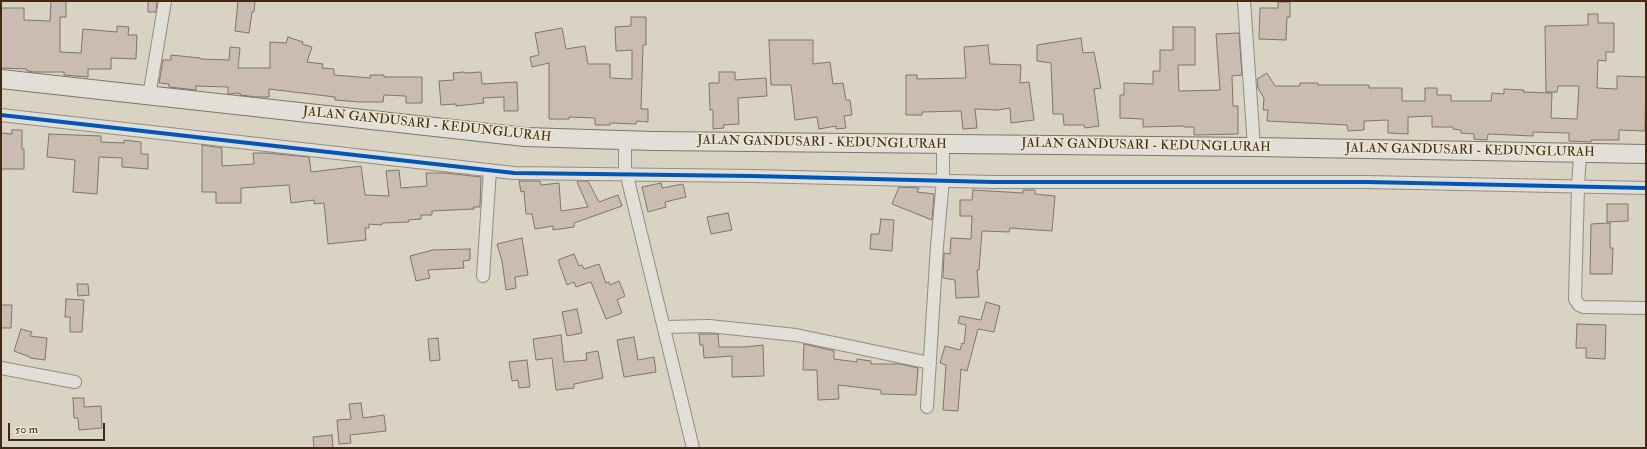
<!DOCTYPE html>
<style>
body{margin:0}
#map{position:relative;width:1647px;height:449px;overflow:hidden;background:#d8d3c3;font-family:"IM FELL Double Pica",serif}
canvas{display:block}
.frame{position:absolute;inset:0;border:2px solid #432911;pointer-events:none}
.scale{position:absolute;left:8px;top:423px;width:97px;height:18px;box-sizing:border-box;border:2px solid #432911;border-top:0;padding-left:5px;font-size:12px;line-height:14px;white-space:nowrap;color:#432911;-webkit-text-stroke:3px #ebe5d3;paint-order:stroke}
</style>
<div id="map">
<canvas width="1647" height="449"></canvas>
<div class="frame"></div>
<div class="scale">50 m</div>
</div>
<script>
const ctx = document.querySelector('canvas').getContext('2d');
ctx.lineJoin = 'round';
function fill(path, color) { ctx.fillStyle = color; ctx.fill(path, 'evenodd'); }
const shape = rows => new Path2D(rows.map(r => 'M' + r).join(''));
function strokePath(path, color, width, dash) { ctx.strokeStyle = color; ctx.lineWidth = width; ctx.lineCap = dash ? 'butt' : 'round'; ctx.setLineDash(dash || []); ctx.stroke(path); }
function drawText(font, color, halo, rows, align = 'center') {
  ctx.font = font + ' "IM FELL Double Pica",serif'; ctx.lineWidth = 3; ctx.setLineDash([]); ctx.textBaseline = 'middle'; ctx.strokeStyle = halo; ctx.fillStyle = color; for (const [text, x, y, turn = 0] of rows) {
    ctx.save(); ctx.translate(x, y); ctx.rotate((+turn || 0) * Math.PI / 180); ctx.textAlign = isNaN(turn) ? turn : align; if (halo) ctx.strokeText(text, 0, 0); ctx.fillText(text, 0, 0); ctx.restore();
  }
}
const building = shape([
 [51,1,66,1,66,17,60,17,60,52,81,53,83,29,117,32,117,26,129,27,128,35,137,35,136,59,111,58,111,69,88,69,88,77,64,75,64,72,34,72,27,71,27,69,1,68,1,8,24,8,24,20,50,21,51,1],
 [148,1,157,1,156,12,148,12,148,1],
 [238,1,255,1,254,12,252,12,249,33,235,31,238,1],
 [1278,2,1290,2,1290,17,1287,17,1286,40,1259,39,1260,8,1278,8,1278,2],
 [1588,14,1598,14,1598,23,1614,23,1614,52,1606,52,1606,61,1598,60,1597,88,1617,89,1617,76,1646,77,1645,131,1619,130,1619,140,1591,140,1591,142,1569,141,1569,133,1533,132,1533,136,1488,134,1487,140,1474,139,1474,134,1461,133,1461,130,1453,129,1453,127,1432,127,1432,116,1408,117,1408,134,1388,133,1388,120,1364,121,1364,130,1348,131,1347,125,1267,121,1268,110,1263,110,1264,98,1258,88,1257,79,1267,73,1275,86,1300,86,1300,83,1318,83,1318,85,1369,85,1369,88,1402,88,1402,101,1425,101,1425,88,1437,88,1437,95,1451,95,1451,101,1491,101,1492,93,1504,94,1504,89,1524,90,1523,92,1552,93,1551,118,1577,119,1579,86,1558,86,1557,92,1546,92,1545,26,1588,25,1588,14],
 [631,17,646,17,646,45,643,45,641,109,648,109,648,122,637,121,636,124,610,123,610,125,595,125,595,118,569,117,569,119,549,119,549,63,532,67,530,57,539,55,535,33,562,28,566,49,585,46,588,64,610,64,610,78,632,79,632,50,616,51,615,27,631,26,631,17],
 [1173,27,1195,27,1195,65,1178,65,1179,91,1220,90,1216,34,1239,33,1242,75,1232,76,1233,106,1238,106,1238,134,1194,135,1194,127,1184,127,1184,126,1143,127,1143,119,1120,118,1120,95,1124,95,1124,83,1153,84,1153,71,1160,71,1160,50,1173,50,1173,27],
 [288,37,303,42,302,44,312,47,307,62,323,64,322,68,334,69,334,75,370,78,370,75,384,75,384,77,422,77,422,103,406,103,406,96,384,95,383,102,359,102,335,100,335,97,269,89,269,97,256,97,240,95,240,93,228,94,228,87,196,86,196,90,169,87,169,84,159,83,163,60,171,60,171,55,200,58,200,59,229,60,230,47,240,48,238,68,270,68,270,42,286,43,288,37],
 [1081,38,1083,53,1094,52,1101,88,1094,89,1099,126,1085,128,1084,125,1064,125,1063,114,1053,114,1051,63,1037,61,1037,45,1081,38],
 [769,40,813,40,813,64,830,62,833,84,843,83,846,100,850,100,852,115,844,116,846,128,836,129,836,126,819,129,817,117,795,120,791,85,771,85,769,40],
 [988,45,990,64,1021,65,1020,83,1029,82,1034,120,1011,123,1010,108,998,110,975,109,977,128,963,129,961,111,922,112,922,115,906,115,906,75,917,75,917,79,966,78,964,47,988,45],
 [464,72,465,73,481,72,482,84,517,82,518,111,504,111,504,97,483,98,484,103,456,106,456,104,441,105,439,81,454,80,453,73,464,72],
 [719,72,735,72,735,80,766,78,767,96,738,98,739,124,723,125,724,128,713,129,713,110,710,110,709,83,719,83,719,72],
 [12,130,22,130,22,149,24,149,24,169,1,169,1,133,12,134,12,130],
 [49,134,101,136,101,142,124,143,124,140,141,142,141,154,148,154,148,169,122,167,122,158,99,157,97,194,73,192,75,160,47,157,49,134],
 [202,145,222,148,222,166,254,164,253,153,266,153,309,157,311,172,361,166,365,195,389,196,386,171,399,170,401,188,427,186,426,173,445,173,481,177,480,207,473,207,474,209,432,211,432,215,421,215,421,219,408,220,409,222,382,223,382,225,369,224,369,228,365,228,366,240,328,244,324,203,314,204,314,200,291,203,289,185,241,188,241,203,216,203,216,192,202,192,202,145],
 [519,181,540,181,541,185,559,183,561,211,588,207,577,182,579,181,588,181,599,202,618,195,622,206,574,223,574,227,553,230,553,226,535,229,532,214,526,214,524,191,521,192,519,181],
 [661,183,662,188,683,184,686,197,665,202,666,207,648,212,642,187,661,183],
 [899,187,919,188,917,192,934,194,932,220,892,204,899,187],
 [973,190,1023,193,1023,190,1035,190,1035,194,1055,196,1052,231,1010,228,1009,232,982,231,979,270,977,270,979,297,956,298,955,280,943,278,944,253,950,254,951,238,971,239,972,216,960,216,960,200,972,200,973,190],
 [1607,204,1628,204,1628,221,1607,222,1607,204],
 [728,213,732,230,711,234,707,217,728,213],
 [881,219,894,220,892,251,870,249,871,234,879,234,881,219],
 [1610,223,1610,248,1613,248,1612,274,1590,274,1591,224,1610,223],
 [522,238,528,275,515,277,516,288,506,290,502,261,497,244,522,238],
 [470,249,470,260,463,261,464,268,428,270,430,278,416,281,410,256,433,250,470,249],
 [574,254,579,266,582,265,584,269,599,264,606,283,609,282,610,285,619,281,625,296,617,300,622,313,606,319,591,282,576,287,574,282,567,285,558,260,574,254],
 [77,284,88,284,89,295,78,296,77,284],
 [66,299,84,300,82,332,70,332,70,317,65,317,66,299],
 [986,302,1000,306,994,332,978,329,967,371,961,369,958,411,943,410,946,365,940,363,945,346,960,350,962,343,964,344,966,325,958,323,960,316,981,320,986,302],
 [1,305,12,305,11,328,1,328,1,305],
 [577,309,582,333,567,336,562,312,577,309],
 [1577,324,1606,325,1605,359,1586,358,1586,348,1576,348,1577,324],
 [21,329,32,332,30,336,47,338,45,360,30,358,30,357,14,351,21,329],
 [699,334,718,334,719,347,745,347,763,345,764,376,732,377,732,356,704,358,703,345,700,345,699,334],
 [561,335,564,362,587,360,586,353,598,351,603,378,574,384,574,388,556,390,552,358,536,360,533,339,561,335],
 [634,337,638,360,654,357,656,372,624,377,617,340,634,337],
 [438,338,440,360,430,361,428,339,438,338],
 [804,344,834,351,834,359,857,362,857,359,871,361,871,364,900,364,918,368,916,395,881,394,881,390,838,385,839,399,818,400,817,370,803,370,804,344],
 [527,360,530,387,519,388,518,380,512,381,509,362,527,360],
 [73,398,84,398,84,407,101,406,102,428,79,430,78,418,74,418,73,398],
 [361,403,363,418,384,415,386,431,350,435,351,443,339,444,337,420,351,419,349,404,361,403],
 [332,435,333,448,314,448,313,437,332,435]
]);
fill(building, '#cabcb1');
strokePath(building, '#7d766a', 1);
const street = shape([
 [1244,1,1254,147],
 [149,96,165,1],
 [1,115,514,173,753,176,993,182,1367,182,1646,188],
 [625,140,625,168,693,448],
 [1580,153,1578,187,1575,299,1579,305,1583,307,1646,308],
 [483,276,490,170],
 [664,327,709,326,796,335,930,363],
 [1,368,75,382],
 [927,407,937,246,943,180,943,144]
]);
const secondary = shape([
 [1,79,525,137,653,141,1254,147,1646,154]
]);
strokePath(street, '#938d81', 14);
strokePath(secondary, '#7d766a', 20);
strokePath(street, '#e1dfd7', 12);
strokePath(secondary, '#e1dfd7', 18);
strokePath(shape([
 [1,115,514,173,753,176,993,182,1367,182,1646,188]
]), '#0057b8', 4);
drawText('13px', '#432911', '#ebe5d3', [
 ["JALAN GANDUSARI - KEDUNGLURAH",427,125,6],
 ["JALAN GANDUSARI - KEDUNGLURAH",822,143,1],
 ["JALAN GANDUSARI - KEDUNGLURAH",1146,146,1],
 ["JALAN GANDUSARI - KEDUNGLURAH",1470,151,1]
]);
</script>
